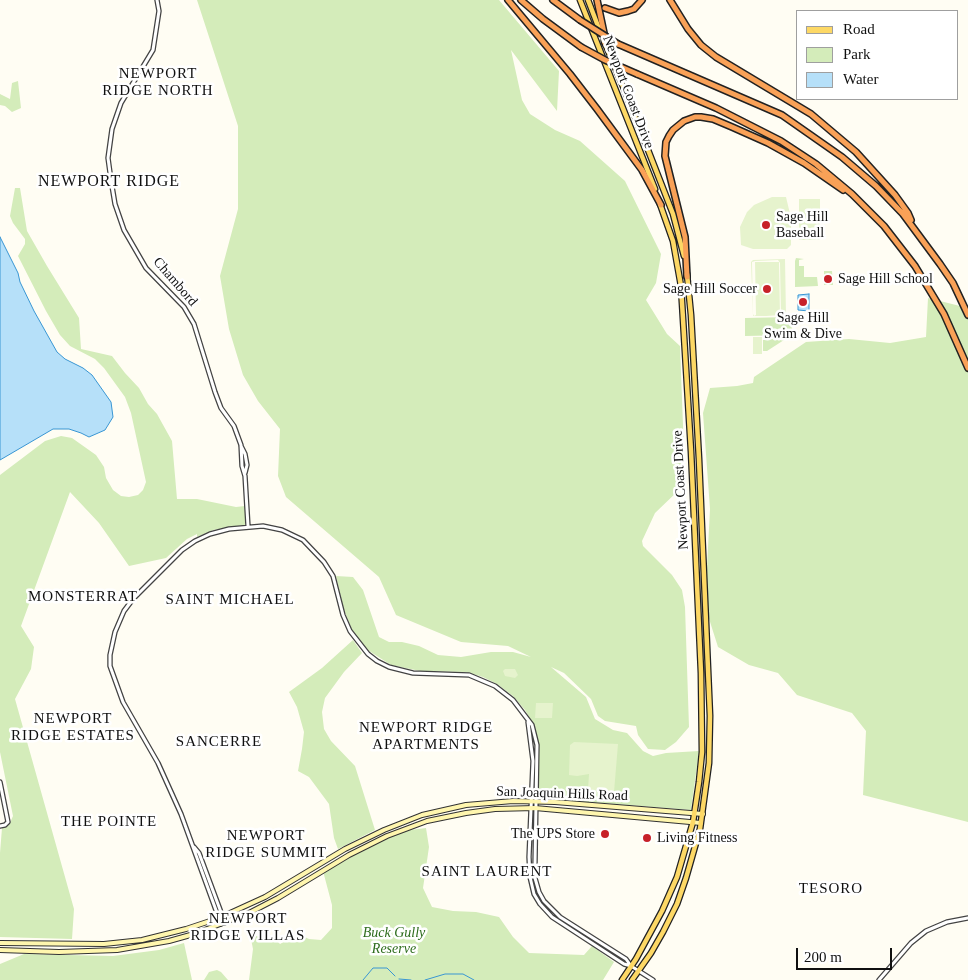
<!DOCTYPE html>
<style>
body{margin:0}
#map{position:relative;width:968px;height:980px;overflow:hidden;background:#fffdf3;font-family:Georgia,serif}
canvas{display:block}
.legend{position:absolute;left:796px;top:10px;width:162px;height:90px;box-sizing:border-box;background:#fff;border:1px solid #9f9f9f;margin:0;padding:6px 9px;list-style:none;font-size:15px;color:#101010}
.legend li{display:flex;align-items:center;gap:10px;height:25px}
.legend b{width:25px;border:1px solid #9f9f9f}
.scale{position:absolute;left:796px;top:948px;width:96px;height:22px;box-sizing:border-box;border:2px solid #101010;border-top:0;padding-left:6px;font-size:15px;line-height:18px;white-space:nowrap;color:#101010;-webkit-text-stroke:4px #fff;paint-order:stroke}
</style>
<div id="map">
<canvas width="968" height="980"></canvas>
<ul class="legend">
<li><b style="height:6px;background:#fdd865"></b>Road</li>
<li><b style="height:14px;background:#d4ecba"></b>Park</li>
<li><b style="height:14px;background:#b6e0f9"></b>Water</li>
</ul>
<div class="scale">200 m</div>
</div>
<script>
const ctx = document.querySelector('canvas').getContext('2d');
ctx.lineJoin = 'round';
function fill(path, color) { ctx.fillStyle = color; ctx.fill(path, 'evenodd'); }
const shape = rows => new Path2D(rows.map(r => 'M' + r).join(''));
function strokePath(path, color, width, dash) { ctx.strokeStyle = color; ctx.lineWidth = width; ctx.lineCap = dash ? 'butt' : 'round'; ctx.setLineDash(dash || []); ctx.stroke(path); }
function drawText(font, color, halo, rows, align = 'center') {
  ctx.font = font + ' Georgia,serif'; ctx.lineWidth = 5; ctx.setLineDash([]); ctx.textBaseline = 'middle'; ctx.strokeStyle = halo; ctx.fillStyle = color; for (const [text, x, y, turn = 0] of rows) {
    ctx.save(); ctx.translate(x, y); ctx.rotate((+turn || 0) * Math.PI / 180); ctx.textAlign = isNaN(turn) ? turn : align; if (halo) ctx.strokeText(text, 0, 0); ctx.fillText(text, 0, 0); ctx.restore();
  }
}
fill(shape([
 [197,0,499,0,559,71,557,111,511,50,522,100,530,114,555,130,580,141,625,181,661,254,656,283,646,300,667,334,680,346,685,478,679,490,655,513,642,541,643,546,672,575,682,590,685,607,689,727,676,742,665,750,648,749,638,735,636,726,605,721,598,716,591,699,564,673,551,667,586,697,595,719,613,730,627,733,643,751,653,756,666,753,699,751,691,810,539,798,537,740,532,722,525,710,513,696,497,684,483,677,466,672,420,671,391,665,366,649,352,630,343,607,336,576,353,577,363,590,379,637,389,642,402,642,419,646,438,655,461,657,491,652,513,652,531,657,508,646,461,642,396,615,379,577,286,497,278,476,280,429,258,401,243,375,229,329,220,276,238,209,238,126],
 [18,81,21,108,12,112,5,106,0,105,0,94,10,99,12,83],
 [15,188,20,188,27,231,47,266,79,318,81,349,112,356,125,373,139,388,148,404,157,414,172,441,177,499,197,499,236,507,245,506,245,525,213,530,197,537,197,534,187,539,166,558,129,566,99,523,70,492,21,626,34,647,31,669,15,699,74,909,72,939,0,937,0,853,2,828,9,825,13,816,0,752,0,475,45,441,61,436,72,438,96,455,104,467,106,478,113,490,121,496,129,497,138,495,143,490,146,482,131,413,125,397,104,368,95,359,70,346,60,335,46,311,18,256,25,244,25,239,13,223,10,216],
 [796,258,804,259,799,260,799,266,804,266,804,277,817,277,818,286,795,287,795,261],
 [824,271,832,271,833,285,824,285],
 [928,298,968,308,968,822,863,795,866,731,852,713,797,695,778,673,749,665,718,647,705,606,710,509,703,413,710,388,737,386,753,383,754,377,806,342,849,339,890,343,926,337],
 [791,317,792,335,745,336,745,318],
 [783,338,784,338,784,340,767,351,763,351,763,340],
 [353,640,362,653,344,672,325,698,322,712,324,729,331,741,355,766,375,830,338,849,334,838,329,804,309,777,298,771,302,749,304,732,297,707,289,692,322,668],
 [426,828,429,847,423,888,432,907,453,911,476,912,499,917,513,937,529,953,584,955,592,946,614,962,603,980,249,980,253,949,251,939,254,936,272,936,280,944,298,934,309,939,321,940,332,928,332,905,323,871,358,851,402,831],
 [184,943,192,980,0,980,0,964,24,954,113,956,159,950],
 [217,970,221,972,228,980,204,980,209,972]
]), '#d4ecba');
fill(shape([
 [772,197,786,197,791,218,791,245,787,249,753,249,741,245,740,227,747,212,754,205],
 [799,199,820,199,820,240,799,240],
 [785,259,786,316,753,316,751,262,753,260],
 [778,260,780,263,781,314,780,316,766,316,780,315,779,262,755,262,756,315,754,316,753,314,752,262,755,261],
 [753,337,762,337,762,354,753,354],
 [505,669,515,669,518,675,515,678,505,676,503,671],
 [536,703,553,703,552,718,535,718],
 [574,742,618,744,614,792,588,790,589,774,577,776,569,775,570,745]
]), '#e6f3cd');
const water = shape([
 [0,237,18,273,20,282,34,311,57,352,65,359,83,368,92,375,111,402,113,417,105,430,89,437,81,433,69,429,53,429,0,460,0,237],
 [809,294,809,311,798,310,798,295,809,294]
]);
fill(water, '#b6e0f9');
strokePath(water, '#3996d3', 1);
strokePath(shape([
 [399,979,411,980],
 [363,980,373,968,387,968,395,976],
 [425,980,445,974,463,974,474,980]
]), '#3996d3', 1);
const tertiary = shape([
 [157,0,159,11,153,50,121,103,112,129,108,158,111,180,115,204,124,230,146,268,184,307,194,324,215,392,221,408,234,426,241,445,242,466,245,476,248,526],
 [241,446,245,454,247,465,245,473],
 [528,722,533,761,529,857,530,877,534,894,540,904,552,917,624,964,631,966],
 [0,782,8,822,5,825,0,826],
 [194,847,199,853,225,923],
 [221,924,181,814,158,763,123,702,110,666,110,655,115,632,124,611,133,599,182,550,195,541,210,534,229,529,263,526,282,530,303,540,324,562,333,576,343,615,350,631,368,654,377,661,389,667,413,673,469,675,495,686,513,700,532,725,537,745,535,863,535,878,539,892,544,901,560,917,626,959,631,966,653,980],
 [879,980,911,943,926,931,947,922,968,918]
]);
const secondary = shape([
 [0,943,104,944,142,940,186,929,219,918,265,897,345,849,384,830,422,815,466,805,513,801,555,802,703,814],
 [0,950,59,952,117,950,169,941,194,934,249,913,278,898,349,855,387,836,427,821,466,813,495,809,535,808,701,823]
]);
const primary = shape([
 [580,0,655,189],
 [588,0,601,34],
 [604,41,627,96,673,214,684,256],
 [622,980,636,959,662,911,677,877,693,822,699,782,702,752,701,673,691,451,681,286,673,241,660,204],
 [632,980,651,953,663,932,677,904,686,878,700,829,709,763,710,716,699,459,691,315,687,274]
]);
const motorway = shape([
 [508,0,570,74,597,109,642,170,661,205],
 [521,0,543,19,581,47],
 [553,0,580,20],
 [597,0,604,33,605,43],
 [670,0,688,29,701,45,716,57,811,114,856,152,895,195,908,213,911,220],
 [605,8,619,13,628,11,634,9,642,0],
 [618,44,782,115,842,157,876,186,903,214,940,264,953,283,968,315],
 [637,74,716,108,781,141,816,164,852,194,884,226,915,266,944,314,968,368],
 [687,277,685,237,665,156,666,142,669,136,673,130,684,121,695,117,701,117,713,119,732,127,768,143,804,163,843,190]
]);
strokePath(tertiary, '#434343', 5.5);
strokePath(secondary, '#323232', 6);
strokePath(primary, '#212121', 7);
strokePath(motorway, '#212121', 8);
strokePath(tertiary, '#fff', 3);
strokePath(secondary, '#fff6ae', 4);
strokePath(primary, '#fdd865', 4.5);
strokePath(motorway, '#f9a157', 5);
const motorwayBridge = shape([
 [580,20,618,44],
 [581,47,605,60,637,74]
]);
strokePath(motorwayBridge, '#212121', 8, []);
strokePath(motorwayBridge, '#f9a157', 5);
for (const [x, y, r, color] of [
 [766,225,5,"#c72129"],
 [828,279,5,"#c72129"],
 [767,289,5,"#c72129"],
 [803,302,5,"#c72129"],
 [605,834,5,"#c72129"],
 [647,838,5,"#c72129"]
]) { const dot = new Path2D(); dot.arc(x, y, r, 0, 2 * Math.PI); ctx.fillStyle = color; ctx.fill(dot); strokePath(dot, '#fff', 2); }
drawText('14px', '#101010', '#fff', [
 ["Newport Coast Drive",628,92,69],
 ["Chambord",175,282,49],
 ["Newport Coast Drive",681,490,-93],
 ["San Joaquin Hills Road",562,794,2]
]);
drawText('14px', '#101010', '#fff', [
 ["Sage Hill",776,217],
 ["Baseball",776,233],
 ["Sage Hill School",838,279],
 ["Sage Hill Soccer",757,289,"right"],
 ["Sage Hill",803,318,"center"],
 ["Swim & Dive",803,334,"center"],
 ["The UPS Store",595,834,"right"],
 ["Living Fitness",657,838]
], 'left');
drawText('italic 14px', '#2d6c1c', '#fff', [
 ["Buck Gully",394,933],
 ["Reserve",394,949]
]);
ctx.letterSpacing = '1px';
drawText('15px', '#101010', '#fff', [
 ["NEWPORT",158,74],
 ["RIDGE NORTH",158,91],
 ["MONSTERRAT",83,597],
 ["SAINT MICHAEL",230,600],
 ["NEWPORT",73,719],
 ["RIDGE ESTATES",73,736],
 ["NEWPORT RIDGE",426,728],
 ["APARTMENTS",426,745],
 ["SANCERRE",219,742],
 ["THE POINTE",109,822],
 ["NEWPORT",266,836],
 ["RIDGE SUMMIT",266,853],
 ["SAINT LAURENT",487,872],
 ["TESORO",831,889],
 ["NEWPORT",248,919],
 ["RIDGE VILLAS",248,936]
]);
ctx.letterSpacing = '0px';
ctx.letterSpacing = '1px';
drawText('16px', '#101010', '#fff', [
 ["NEWPORT RIDGE",109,182]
]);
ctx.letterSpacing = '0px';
</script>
